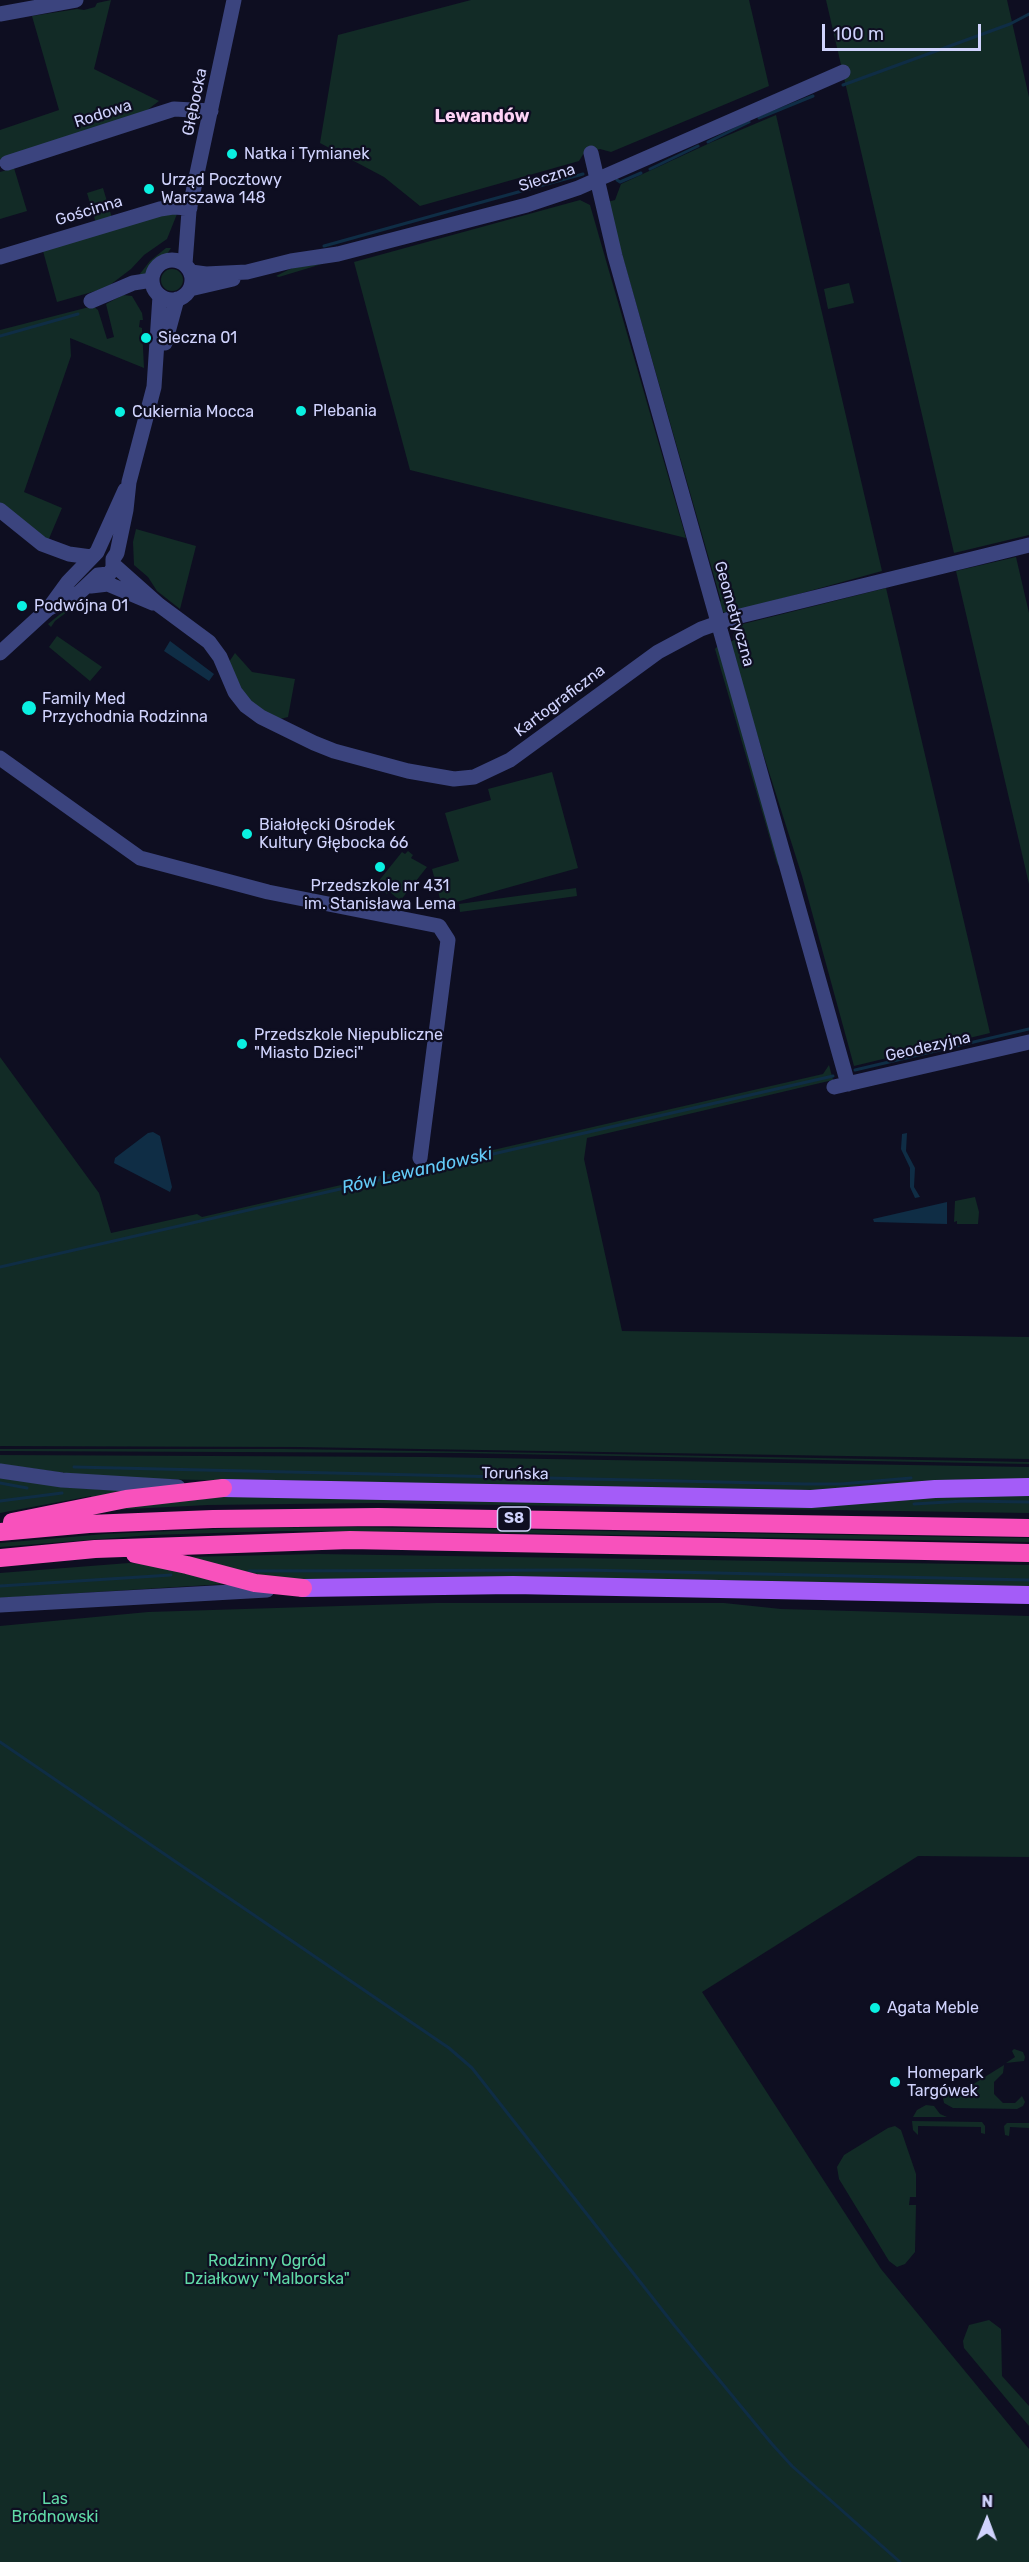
<!DOCTYPE html>
<meta charset="utf-8">
<style>
body{margin:0}
#map{position:relative;width:1029px;height:2562px;overflow:hidden;background:#0e0e21;font-family:Rubik,sans-serif}
canvas{display:block}
.north{position:absolute;left:957px;top:2490px;width:60px;height:60px;-webkit-text-stroke:4px #0e0e21;paint-order:stroke;rotate:1deg;font-size:16px;font-weight:700;line-height:24px;text-align:center;color:#d0d3fd}
.north::after{content:'';display:block;margin:auto;width:21px;height:27px;background:#d0d3fd;clip-path:polygon(50% 0,100% 100%,50% 72%,0 100%)}
.scale{position:absolute;left:822px;top:24px;width:159px;height:27px;box-sizing:border-box;border:3px solid #d0d3fd;border-top:0;padding-left:8px;font-size:18px;line-height:21px;white-space:nowrap;color:#d0d3fd;-webkit-text-stroke:4px #0e0e21;paint-order:stroke}
</style>
<div id="map">
<canvas width="1029" height="2562"></canvas>
<div class="north">N</div>
<div class="scale">100 m</div>
</div>
<script>
const ctx = document.querySelector('canvas').getContext('2d');
ctx.lineJoin = 'round';
function fill(path, color) { ctx.fillStyle = color; ctx.fill(path, 'evenodd'); }
const shape = rows => new Path2D(rows.map(r => 'M' + r).join(''));
function strokePath(path, color, width, dash) { ctx.strokeStyle = color; ctx.lineWidth = width; ctx.lineCap = dash ? 'butt' : 'round'; ctx.setLineDash(dash || []); ctx.stroke(path); }
function drawText(font, color, halo, rows, align = 'center') {
  ctx.font = font + ' Rubik,sans-serif'; ctx.lineWidth = 4.5; ctx.setLineDash([]); ctx.textBaseline = 'middle'; ctx.strokeStyle = halo; ctx.fillStyle = color; for (const [text, x, y, turn = 0] of rows) {
    ctx.save(); ctx.translate(x, y); ctx.rotate((+turn || 0) * Math.PI / 180); ctx.textAlign = isNaN(turn) ? turn : align; if (halo) ctx.strokeText(text, 0, 0); ctx.fillText(text, 0, 0); ctx.restore();
  }
}
fill(shape([
 [111,0,94,69,159,101,146,111,112,124,0,160,0,130,59,110,32,16,77,9,84,10,95,7,97,3],
 [471,0,749,0,769,86,611,152,600,149,584,153,579,161,420,206,384,177,320,143,338,35],
 [826,0,1007,0,1029,97,1029,535,954,553],
 [776,115,882,571,726,614,722,611,717,602,721,601,607,202,615,200,621,184,712,142],
 [14,168,27,211,0,219,0,172],
 [103,188,112,218,96,223,87,193],
 [580,200,590,205,686,538,410,470,354,262],
 [170,212,177,214,167,239,144,255,131,269,106,288,57,302,43,251],
 [166,248,171,248,167,254,146,274,139,275,150,261],
 [322,264,279,277,276,276,294,267],
 '161 280a11 11 0 1 1 22 0a11 11 0 1 1-22 0Z',
 [849,283,854,303,828,309,824,289],
 [123,295,132,296,142,313,143,320,140,320,139,327,142,328,144,368,70,338,71,356,24,492,62,508,48,541,0,503,0,330,93,306,98,310,107,339,114,337,106,304],
 [136,529,196,546,180,609,157,591,148,577,134,565,133,542],
 [1016,557,1029,613,1029,884,956,571],
 [886,588,990,1033,854,1066,802,876,728,643,734,640,733,635,739,625],
 [80,598,83,600,55,621,51,627,48,624],
 [57,636,102,667,90,681,49,647],
 [719,645,785,875,777,863,715,649],
 [235,653,252,672,295,679,288,717,280,719,255,707,245,696,229,662],
 [552,772,578,868,442,906,432,869,459,861,445,813,491,800,488,789],
 [408,851,413,855,411,858,427,867,400,901,389,891,387,894,379,887,376,891,373,888,402,852,405,854],
 [576,888,577,896,460,912,459,904],
 [0,1057,99,1193,111,1233,197,1214,202,1217,823,1074,829,1065,833,1080,587,1138,584,1159,622,1331,1029,1337,1029,1459,298,1447,0,1446],
 [975,1197,979,1212,978,1224,957,1224,957,1221,954,1222,955,1201],
 [0,1449,285,1449,552,1453,1029,1462,1029,1464,460,1453,0,1451],
 [0,1455,428,1457,1029,1467,1029,1479,956,1480,809,1491,149,1479,86,1476,0,1464],
 [0,1477,63,1487,131,1491,92,1498,91,1496,0,1513],
 [1029,1495,1029,1513,374,1503,208,1505,90,1511,230,1496],
 [354,1527,1029,1538,1029,1542,447,1532,281,1531,151,1535,0,1547,0,1543,105,1534,241,1528],
 [318,1554,1029,1565,1029,1589,285,1582,184,1557],
 [129,1563,152,1564,225,1584,0,1598,0,1573],
 [436,1603,724,1603,781,1609,1029,1616,1029,1857,918,1856,702,1992,881,2269,1029,2449,1029,2562,0,2562,0,1626,148,1612],
 [1014,2049,1023,2052,1025,2057,1024,2061,1006,2063,1015,2057,1012,2051],
 [1004,2065,1003,2073,994,2082,994,2094,1003,2103,1015,2103,1022,2096,1025,2102,1023,2106,1017,2109,953,2108,944,2103,943,2098,946,2091,954,2086,959,2093],
 [926,2105,934,2106,940,2114,947,2117,913,2117,917,2110],
 [912,2121,982,2122,985,2126,985,2134,981,2133,981,2127,918,2126,918,2135,913,2130],
 [1007,2123,1029,2123,1029,2128,1010,2127,1009,2136,1005,2135,1004,2126],
 [895,2126,901,2130,916,2174,916,2197,910,2197,909,2205,916,2205,915,2252,905,2264,897,2267,889,2261,839,2179,837,2167,844,2155,888,2128],
 [989,2320,1001,2329,1002,2376,1029,2406,1029,2426,964,2348,963,2341,969,2325]
]), '#122b26');
fill(shape([
 [170,641,214,674,209,681,164,651],
 [153,1132,160,1136,172,1187,170,1192,114,1163,115,1158,148,1133],
 [907,1133,906,1151,915,1168,914,1187,920,1197,915,1198,910,1187,910,1168,901,1149,902,1134],
 [947,1202,947,1224,874,1222,873,1219]
]), '#0f2d45');
strokePath(shape([
 [843,85,1010,24,1029,14],
 [759,118,813,96],
 [708,142,749,122],
 [650,169,698,146],
 [617,180,620,182,641,173],
 [324,246,583,174],
 [0,336,78,314],
 [855,1070,1029,1029],
 [0,1267,833,1076],
 [74,1467,805,1484,841,1484,911,1478],
 [0,1483,27,1488],
 [0,1501,62,1493],
 [914,1504,964,1501,1029,1502],
 [249,1571,583,1570,1029,1580],
 [0,1586,171,1575],
 [0,1742,449,2048,472,2068,674,2325,772,2444,792,2466,900,2562]
]), '#0f2d45', 3);
strokePath(shape([
 [0,14,76,0],
 [591,153,615,256,848,1084],
 [7,163,174,109,211,111],
 [0,257,160,209,173,207,190,208],
 '152 280a20 20 0 1 1 40 0a20 20 0 1 1-40 0Z',
 [185,264,189,211,234,0],
 [191,272,206,274,247,272,291,261,338,254,527,205,578,188,843,72],
 [190,289,233,279],
 [91,301,133,283,152,280],
 [165,343,177,299],
 [0,510,42,544,69,554,91,557],
 [114,565,159,605,209,642,220,657,235,692,246,706,261,717,314,743,334,751,408,771,454,779,474,777,510,760,658,652,701,629,732,618,1029,545],
 [91,586,108,584,153,603],
 [52,604,68,582,97,552,125,490],
 [0,653,48,609,80,592,98,575,109,574,113,568,113,559,117,553,126,510,129,482,154,387,160,296],
 [0,758,140,858,268,892,439,926,448,940,420,1158],
 [834,1087,1029,1042],
 [0,1471,62,1480,178,1487],
 [0,1605,267,1590]
]), '#3b447e', 15);
strokePath(shape([
 [223,1488,811,1499,935,1489,1029,1487],
 [303,1588,513,1585,1029,1595]
]), '#a45cf8', 18);
strokePath(shape([
 [12,1522,126,1499,223,1488],
 [0,1532,89,1524,213,1519,378,1517,1029,1528],
 [135,1554,187,1565,255,1583,303,1588],
 [0,1558,95,1549,350,1540,1029,1553]
]), '#f851bc', 18);
for (const [x, y, r, color] of [
 [232,154,6,"#0af0e1"],
 [149,189,6,"#0af0e1"],
 [146,338,6,"#0af0e1"],
 [301,411,6,"#0af0e1"],
 [120,412,6,"#0af0e1"],
 [22,606,6,"#0af0e1"],
 [29,708,8,"#0af0e1"],
 [247,834,6,"#0af0e1"],
 [380,867,6,"#0af0e1"],
 [242,1044,6,"#0af0e1"],
 [875,2008,6,"#0af0e1"],
 [895,2082,6,"#0af0e1"]
]) { const dot = new Path2D(); dot.arc(x, y, r, 0, 2 * Math.PI); ctx.fillStyle = color; ctx.fill(dot); strokePath(dot, '#0e0e21', 2); }
for (const [x, y, w] of [
 [514,1519,33]
]) { const box = new Path2D(); box.roundRect(x - w / 2, y - 12, w, 24, 4.5); ctx.fillStyle = '#0e0e21'; ctx.fill(box); strokePath(box, '#d0d3fd', 1.5); }
drawText('bold 15px', '#d0d3fd', null, [
 ["S8",514,1519]
]);
drawText('16px', '#d0d3fd', '#0e0e21', [
 ["Głębocka",195,102,-78],
 ["Rodowa",103,114,-18],
 ["Sieczna",547,178,-18],
 ["Gościnna",89,211,-17],
 ["Geometryczna",734,614,74],
 ["Kartograficzna",560,701,-37],
 ["Geodezyjna",928,1047,-13],
 ["Toruńska",515,1474,1]
]);
drawText('16px', '#d0d3fd', '#0e0e21', [
 ["Natka i Tymianek",244,154],
 ["Urząd Pocztowy",161,180],
 ["Warszawa 148",161,198],
 ["Sieczna 01",158,338],
 ["Plebania",313,411],
 ["Cukiernia Mocca",132,412],
 ["Podwójna 01",34,606],
 ["Family Med",42,699],
 ["Przychodnia Rodzinna",42,717],
 ["Białołęcki Ośrodek",259,825],
 ["Kultury Głębocka 66",259,843],
 ["Przedszkole nr 431",380,886,"center"],
 ["im. Stanisława Lema",380,904,"center"],
 ["Przedszkole Niepubliczne",254,1035],
 ["\"Miasto Dzieci\"",254,1053],
 ["Agata Meble",887,2008],
 ["Homepark",907,2073],
 ["Targówek",907,2091]
], 'left');
drawText('16px', '#60daa7', '#0e0e21', [
 ["Rodzinny Ogród",267,2261],
 ["Działkowy \"Malborska\"",267,2279],
 ["Las",55,2499],
 ["Bródnowski",55,2517]
]);
drawText('bold 18px', '#fdd2f5', '#0e0e21', [
 ["Lewandów",482,117]
]);
drawText('italic 18px', '#63ccf9', '#0e0e21', [
 ["Rów Lewandowski",417,1171,-13]
]);
</script>
